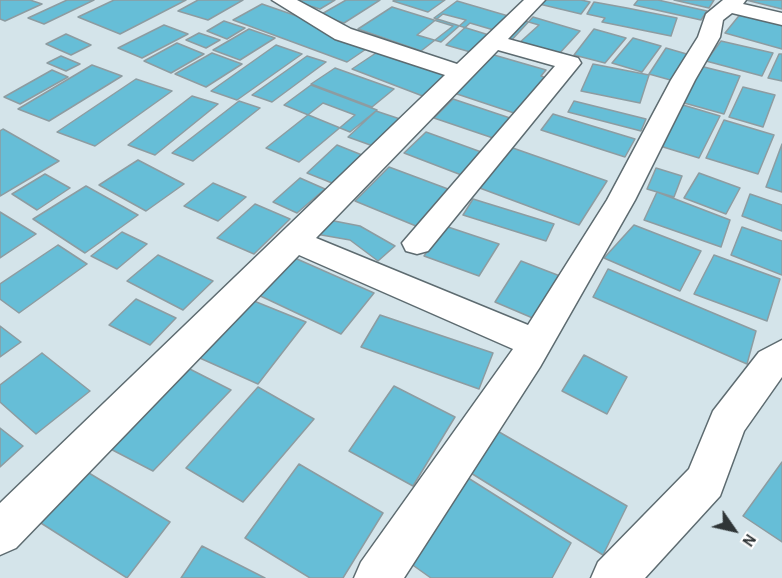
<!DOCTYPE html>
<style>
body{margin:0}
#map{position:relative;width:782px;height:578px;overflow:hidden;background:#d4e4ea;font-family:"Alegreya Sans",sans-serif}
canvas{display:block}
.north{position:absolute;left:704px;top:500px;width:60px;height:60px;-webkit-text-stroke:4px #fff;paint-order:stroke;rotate:124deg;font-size:16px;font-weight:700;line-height:24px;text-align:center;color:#2f3537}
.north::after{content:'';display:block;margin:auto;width:21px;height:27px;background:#2f3537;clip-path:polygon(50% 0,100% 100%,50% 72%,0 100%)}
</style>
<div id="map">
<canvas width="782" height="578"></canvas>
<div class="north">N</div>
</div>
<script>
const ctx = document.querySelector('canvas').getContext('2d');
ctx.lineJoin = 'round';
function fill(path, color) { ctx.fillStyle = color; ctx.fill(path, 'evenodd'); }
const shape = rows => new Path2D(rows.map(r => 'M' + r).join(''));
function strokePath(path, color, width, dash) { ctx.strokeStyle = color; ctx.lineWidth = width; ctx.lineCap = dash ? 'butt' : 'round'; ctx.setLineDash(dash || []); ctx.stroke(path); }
const building = shape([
 [0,0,30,0,42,4,5,21,0,19,0,0],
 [67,0,94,0,44,24,28,18,67,0],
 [114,0,186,0,120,34,78,17,114,0],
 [198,0,243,0,208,20,178,11,198,0],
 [300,0,335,0,320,9,297,2,300,0],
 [346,0,380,0,344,23,320,15,346,0],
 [395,0,445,0,428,12,393,1,395,0],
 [538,0,581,0,590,2,581,14,535,3,538,0],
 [638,0,658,0,707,11,701,20,634,5,638,0],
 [674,0,714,0,709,8,674,0],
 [746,0,782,0,782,9,746,0],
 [457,1,539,25,518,44,434,18,457,1],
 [594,2,627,8,677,18,671,36,602,22,605,18,587,14,594,2],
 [262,4,375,43,347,62,233,20,262,4],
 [392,7,453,26,421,51,358,29,392,7],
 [742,12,782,23,782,49,725,33,742,12],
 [443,14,466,20,441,42,417,35,443,14],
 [533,17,580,31,558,55,508,44,533,17],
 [224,21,245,28,227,39,207,31,224,21],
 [470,23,497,31,474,53,446,45,470,23],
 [164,25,188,34,142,58,118,48,164,25],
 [249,29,275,38,240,60,213,50,249,29],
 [594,29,626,38,605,63,574,55,594,29],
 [199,33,220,40,206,48,186,40,199,33],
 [66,34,91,45,71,55,46,44,66,34],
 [633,38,661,46,642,72,612,63,633,38],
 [721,41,773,53,762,76,706,61,721,41],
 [177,43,204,54,171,73,144,61,177,43],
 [276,45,302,54,237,100,211,91,276,45],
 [666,48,690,55,674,81,649,74,666,48],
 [379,51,466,83,441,103,352,69,379,51],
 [212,53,242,64,206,87,175,74,212,53],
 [779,54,782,54,782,81,768,78,779,54],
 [494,55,546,70,541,76,546,78,514,113,454,93,494,55],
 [61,56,80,64,66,71,47,63,61,56],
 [307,56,326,62,272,102,252,95,307,56],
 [593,64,649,75,640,103,581,91,593,64],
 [92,65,122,76,49,121,18,109,92,65],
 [696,65,740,76,724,114,677,101,696,65],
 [335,68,394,89,372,107,311,84,335,68],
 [52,70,68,77,20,104,4,97,52,70],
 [136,79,172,91,95,146,57,132,136,79],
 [311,85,377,110,350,132,284,105,311,85],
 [743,87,775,95,763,127,729,117,743,87],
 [192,96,218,104,155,155,128,145,192,96],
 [453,99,510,118,493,138,434,118,453,99],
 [239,101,260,108,193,161,172,153,239,101],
 [574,101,646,119,641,131,568,112,574,101],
 [323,103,355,115,299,162,266,148,323,103],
 [683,105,720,116,699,158,660,146,683,105],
 [376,111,400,119,373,146,348,137,376,111],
 [553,114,635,139,625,157,541,130,553,114],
 [724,120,774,135,758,174,706,158,724,120],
 [3,129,59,161,0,196,0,131,3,129],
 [426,132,484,153,464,176,404,153,426,132],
 [782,144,782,192,766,187,782,144],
 [337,145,362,155,332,183,307,173,337,145],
 [510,147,607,181,579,225,477,187,510,147],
 [138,160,184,184,146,211,99,185,138,160],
 [389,167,448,189,416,226,355,201,389,167],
 [656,168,682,176,674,197,647,189,656,168],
 [699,173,740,188,726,214,684,198,699,173],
 [45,174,70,188,37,210,12,194,45,174],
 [300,178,325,189,297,213,273,202,300,178],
 [213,183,246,197,218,221,184,206,213,183],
 [86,186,138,215,85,253,33,219,86,186],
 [657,192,730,220,721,247,644,220,657,192],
 [750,194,782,205,782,231,742,216,750,194],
 [473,199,554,224,546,241,463,215,473,199],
 [255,204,290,219,254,254,217,238,255,204],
 [0,212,36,234,0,258,0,212],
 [324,219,360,226,395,246,378,261,350,240,310,233,324,219],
 [634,225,701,251,680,291,604,258,634,225],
 [445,226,499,244,479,276,424,256,445,226],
 [742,227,782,241,782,275,731,255,742,227],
 [122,232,147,244,117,269,91,256,122,232],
 [58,245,87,264,19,313,0,299,0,284,58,245],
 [158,255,213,281,183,310,127,281,158,255],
 [288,255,374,293,341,334,252,292,288,255],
 [714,255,780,279,767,321,694,294,714,255],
 [521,261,560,276,535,319,495,302,521,261],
 [608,269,756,331,747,364,593,297,608,269],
 [244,297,306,322,258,384,193,355,244,297],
 [136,299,176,318,150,345,109,325,136,299],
 [380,315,493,353,479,389,361,347,380,315],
 [0,326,21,342,0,357,0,326],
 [42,353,90,391,36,434,0,402,0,385,42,353],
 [584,355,627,377,607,414,562,391,584,355],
 [176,362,231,390,153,471,97,442,176,362],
 [394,386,455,417,413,486,349,451,394,386],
 [258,387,314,419,243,502,186,468,258,387],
 [0,428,23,446,0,467,0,428],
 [494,429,627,506,603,555,466,470,494,429],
 [69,461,170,522,127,578,22,511,69,461],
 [782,462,782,542,743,516,782,462],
 [299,464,383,513,343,578,310,578,245,538,299,464],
 [465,476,571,543,552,578,431,578,407,561,465,476],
 [202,546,265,578,181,578,202,546]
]);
fill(building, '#66bed7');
strokePath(building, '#8d9ca1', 1.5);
const minor = shape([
 [272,0,297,0,351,29,457,64,524,0,545,0,508,39,578,58,581,63,428,251,417,254,406,251,402,243,555,66,498,50,316,238,528,325,607,200,671,80,698,37,706,14,723,0,746,0,743,4,782,13,782,25,732,13,723,20,720,37,695,80,635,200,540,367,404,578,354,578,361,562,513,349,299,255,16,548,0,555,0,503,445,75,335,39,272,0],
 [782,340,782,377,744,431,720,496,645,578,591,578,598,562,689,469,713,411,759,352,782,340]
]);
strokePath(minor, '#5d6b70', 3);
fill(minor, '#fff');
</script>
